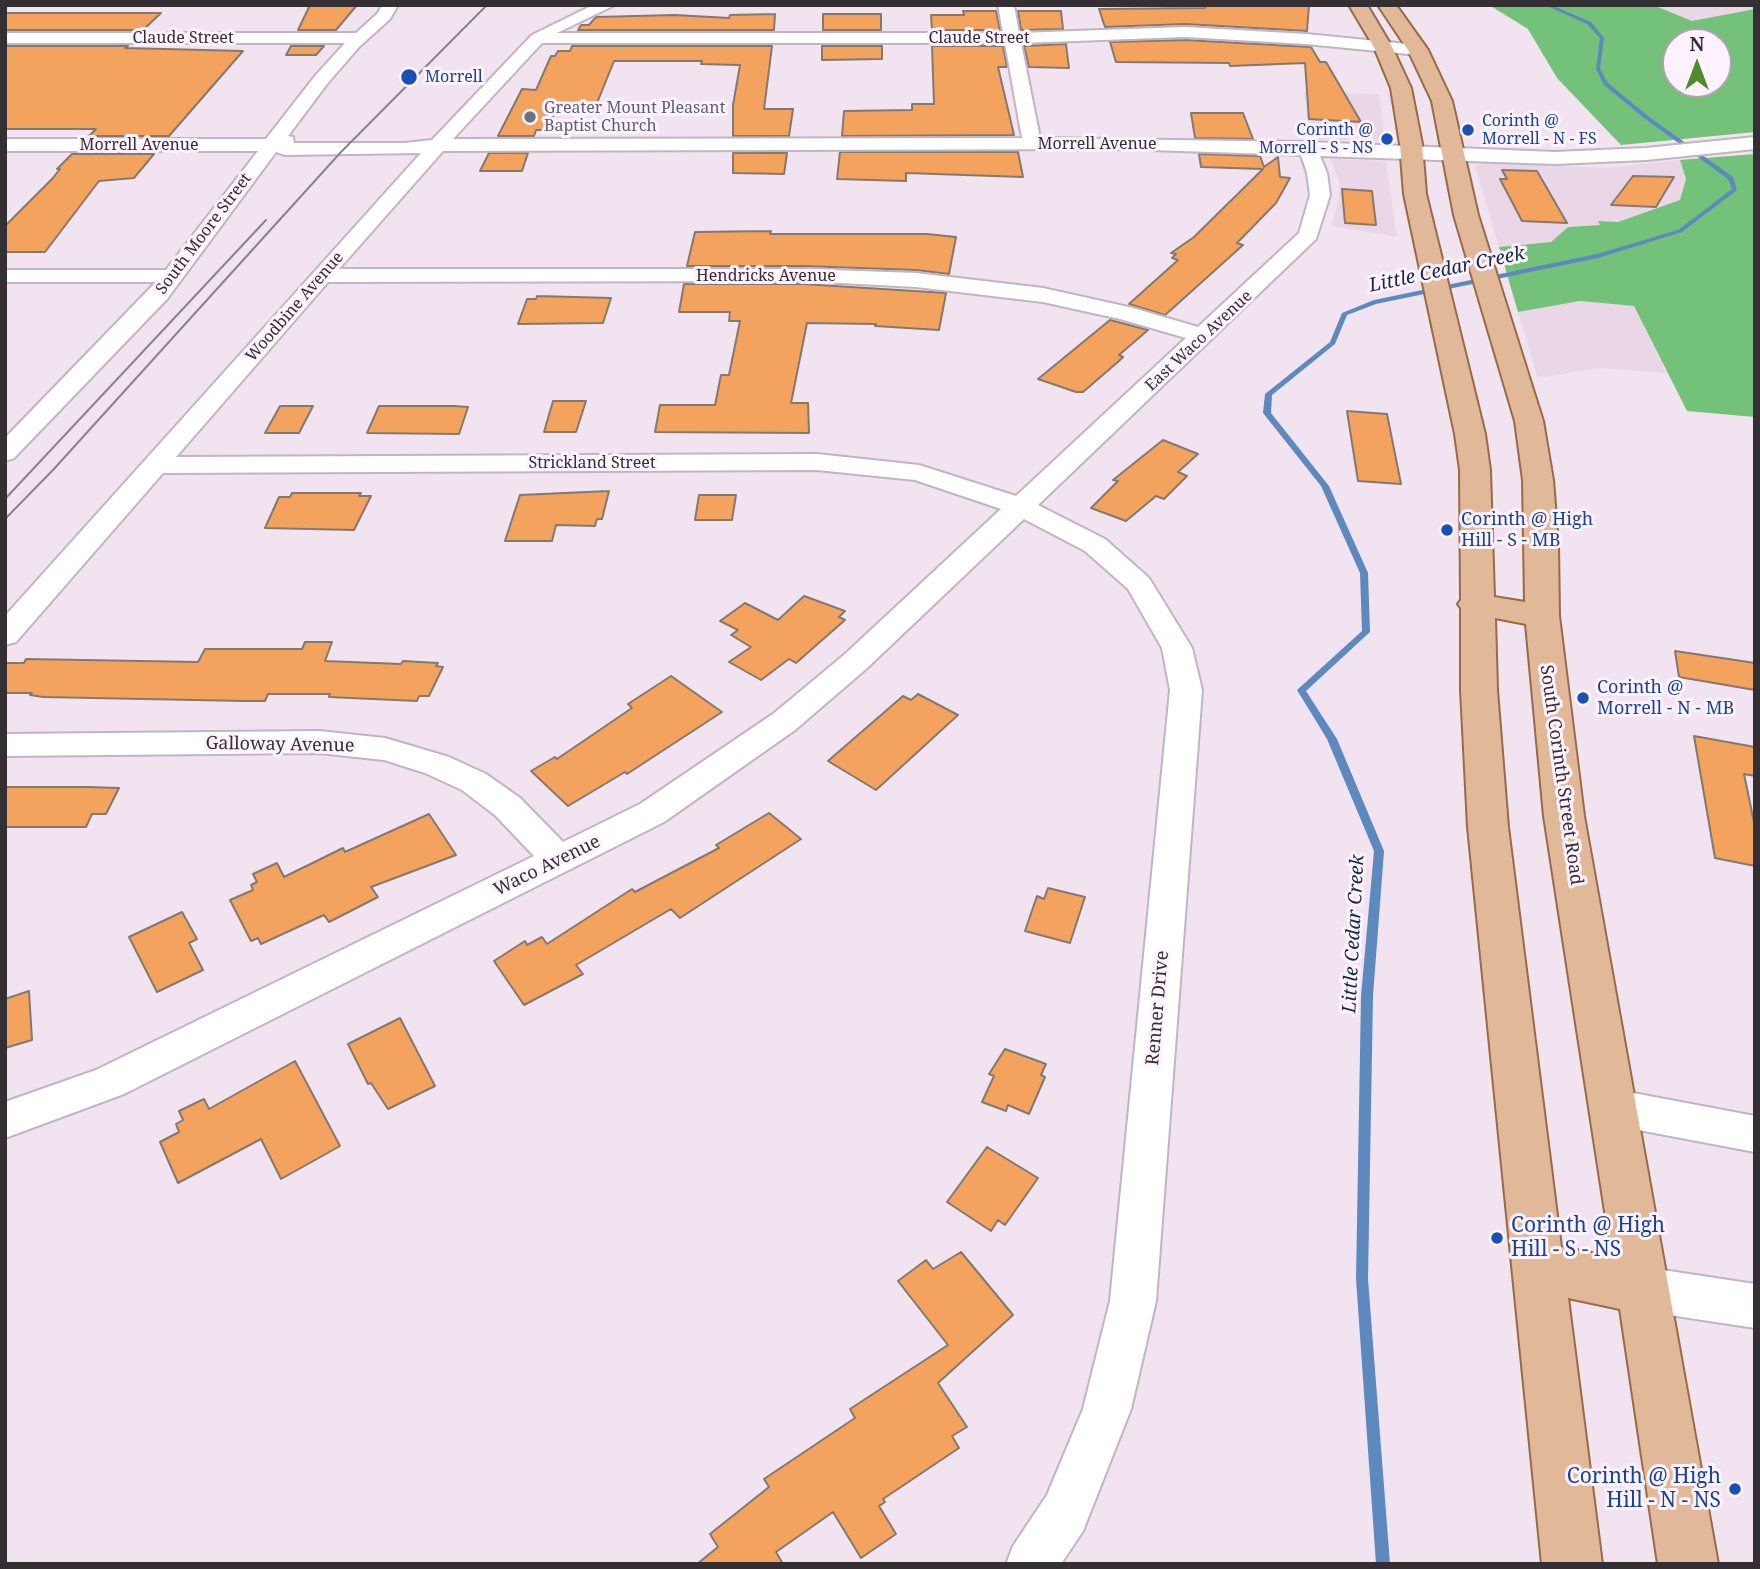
<!DOCTYPE html>
<style>
body{margin:0}
#map{position:relative;width:1760px;height:1569px;overflow:hidden;background:#f1e4f0;font-family:"Noto Serif",serif}
canvas{display:block}
.frame{position:absolute;inset:0;border:7px solid #342f33;pointer-events:none}
.north{position:absolute;left:1662px;top:28px;width:70px;height:70px;box-sizing:border-box;background:#fef2fe;border:2px solid #ada4ad;border-radius:50%;rotate:0deg;font-size:19px;font-weight:700;line-height:28px;text-align:center;color:#342f33}
.north::after{content:'';display:block;margin:auto;width:24px;height:32px;background:#518c2a;clip-path:polygon(50% 0,100% 100%,50% 72%,0 100%)}
</style>
<div id="map">
<canvas width="1760" height="1569"></canvas>
<div class="frame"></div>
<div class="north">N</div>
</div>
<script>
const ctx = document.querySelector('canvas').getContext('2d');
ctx.lineJoin = 'round';
function fill(path, color) { ctx.fillStyle = color; ctx.fill(path, 'evenodd'); }
const shape = rows => new Path2D(rows.map(r => 'M' + r).join(''));
function strokePath(path, color, width, dash) { ctx.strokeStyle = color; ctx.lineWidth = width; ctx.lineCap = dash ? 'butt' : 'round'; ctx.setLineDash(dash || []); ctx.stroke(path); }
function drawText(font, color, halo, rows, align = 'center') {
  ctx.font = font + ' "Noto Serif",serif'; ctx.lineWidth = 6; ctx.setLineDash([]); ctx.textBaseline = 'middle'; ctx.strokeStyle = halo; ctx.fillStyle = color; for (const [text, x, y, turn = 0] of rows) {
    ctx.save(); ctx.translate(x, y); ctx.rotate((+turn || 0) * Math.PI / 180); ctx.textAlign = isNaN(turn) ? turn : align; if (halo) ctx.strokeText(text, 0, 0); ctx.fillText(text, 0, 0); ctx.restore();
  }
}
fill(shape([
 [1653,5,1755,5,1755,47,1692,21],
 [1304,92,1379,94,1385,141,1309,139],
 [1331,159,1386,161,1397,237,1332,226,1339,197,1339,182],
 [1680,160,1686,179,1681,200,1618,222,1599,221,1601,225,1568,227,1551,242,1499,247,1475,166,1483,163,1608,168],
 [1580,301,1635,306,1666,373,1599,368,1543,377,1537,376,1518,312]
]), '#e9d7e8');
fill(shape([
 [1489,5,1653,5,1692,21,1755,9,1755,132,1621,145,1557,78,1528,29],
 [1676,42,1718,42,1718,84,1676,84],
 [1755,154,1755,417,1687,411,1634,306,1580,301,1518,312,1499,247,1551,242,1568,227,1600,225,1598,221,1618,222,1680,200,1686,179,1680,160]
]), '#74c179');
fill(shape([
 [1545,5,1551,5,1591,22,1604,38,1600,69,1608,83,1648,116,1733,177,1737,190,1682,232,1598,258,1376,304,1347,315,1335,344,1272,395,1271,413,1329,486,1368,573,1370,632,1306,691,1337,739,1384,851,1373,996,1368,1279,1390,1564,1376,1564,1356,1279,1361,996,1374,851,1327,739,1297,690,1362,631,1360,573,1321,486,1263,413,1265,394,1330,342,1342,313,1374,300,1597,254,1678,230,1732,189,1728,179,1644,118,1604,85,1596,69,1600,38,1587,24,1545,5]
]), '#5d89bf');
const building = shape([
 [310,5,357,5,336,30,298,30,310,5],
 [1205,5,1309,5,1307,31,1185,24,1105,27,1099,9,1205,8,1205,5],
 [963,11,996,11,1000,30,932,30,931,15,964,15,963,11],
 [1018,11,1061,11,1063,29,1021,30,1018,11],
 [5,13,161,13,143,30,5,30,5,13],
 [775,14,774,30,578,30,581,25,589,25,596,17,675,15,729,18,730,15,775,14],
 [823,14,881,14,881,30,823,30,823,14],
 [1185,40,1311,47,1320,62,1326,62,1361,122,1309,119,1305,63,1230,66,1229,63,1116,62,1110,42,1185,40],
 [1066,44,1069,68,1029,67,1024,46,1066,44],
 [5,46,128,46,125,48,243,51,169,136,89,136,96,129,5,129,5,46],
 [291,46,324,46,316,55,286,55,291,46],
 [572,46,772,46,764,109,793,109,789,136,733,136,733,105,740,65,701,64,702,61,614,61,595,108,557,108,547,130,536,130,534,136,498,136,522,89,536,90,551,56,555,56,558,51,570,51,572,46],
 [822,46,882,46,882,59,822,60,822,46],
 [932,46,1003,46,1007,67,998,67,1014,135,842,136,844,111,912,110,912,104,934,104,932,46],
 [1191,113,1243,113,1253,139,1195,138,1191,113],
 [840,152,1018,152,1023,177,906,173,906,181,837,179,840,152],
 [489,153,528,153,522,171,480,171,489,153],
 [733,153,787,153,784,174,733,173,733,153],
 [72,154,154,154,134,178,99,181,45,252,5,252,5,226,52,179,60,169,57,169,72,154],
 [1199,154,1260,156,1264,167,1278,157,1280,177,1290,178,1276,203,1237,243,1243,245,1173,308,1165,315,1129,304,1178,260,1172,258,1176,254,1171,253,1194,237,1263,169,1201,167,1199,154],
 [1502,170,1537,171,1567,223,1522,221,1500,179,1507,179,1502,170],
 [1633,176,1674,177,1656,207,1611,205,1633,176],
 [1342,189,1372,191,1376,225,1345,223,1342,189],
 [771,231,770,234,927,234,956,237,949,274,916,270,803,266,687,266,695,232,771,231],
 [684,284,803,284,946,293,939,330,875,326,876,324,807,323,791,403,808,403,809,433,655,432,660,405,715,405,721,375,729,375,740,321,729,321,730,312,679,312,684,284],
 [537,296,611,298,603,323,518,324,527,299,536,299,537,296],
 [1110,320,1148,330,1119,355,1123,357,1119,361,1083,392,1076,392,1038,379,1110,320],
 [553,401,586,401,576,432,544,432,553,401],
 [280,406,313,406,299,433,265,433,280,406],
 [379,406,455,406,468,407,459,434,367,433,379,406],
 [1347,411,1387,414,1401,484,1358,481,1347,411],
 [1163,440,1198,454,1178,472,1187,476,1164,499,1156,496,1126,521,1091,508,1118,481,1113,480,1163,440],
 [609,491,602,519,597,519,595,526,556,525,552,541,505,541,520,495,609,491],
 [292,493,361,493,359,496,371,496,354,530,265,528,279,497,290,497,292,493],
 [699,495,736,495,732,520,695,520,699,495],
 [804,596,845,611,839,617,845,620,796,663,789,659,761,680,729,662,751,647,731,635,738,630,720,621,745,603,778,620,804,596],
 [305,642,332,642,325,661,401,664,403,661,438,663,436,666,443,667,429,696,419,696,417,701,329,697,330,694,268,694,265,701,244,701,43,697,30,695,32,693,5,693,5,663,24,663,26,659,198,662,205,649,302,649,305,642],
 [1675,651,1755,663,1755,690,1679,677,1675,651],
 [671,676,722,712,627,774,625,772,568,806,531,771,555,757,557,759,632,708,628,704,671,676],
 [918,694,958,715,876,790,828,761,903,696,911,700,918,694],
 [1694,736,1755,747,1755,776,1744,774,1755,827,1755,866,1715,858,1694,736],
 [5,787,88,787,119,788,106,814,92,814,86,827,5,827,5,787],
 [769,813,801,839,680,918,671,909,576,965,583,974,524,1005,494,961,525,941,527,945,542,937,547,944,632,889,635,892,719,848,716,845,769,813],
 [429,814,456,855,371,887,378,897,329,922,324,915,261,944,258,938,251,941,230,900,253,890,251,885,257,882,253,874,277,863,284,877,343,848,345,852,429,814],
 [1048,888,1085,897,1070,943,1025,931,1037,896,1044,899,1048,888],
 [182,912,197,939,189,943,203,970,157,992,129,937,182,912],
 [29,991,32,1040,5,1048,5,999,29,991],
 [400,1018,435,1086,388,1109,371,1083,368,1084,348,1044,400,1018],
 [1005,1049,1046,1064,1041,1075,1045,1077,1029,1114,1008,1105,1006,1111,982,1102,994,1076,989,1074,1005,1049],
 [295,1061,340,1146,281,1179,261,1139,178,1183,160,1142,179,1132,176,1124,183,1120,179,1111,204,1099,209,1109,295,1061],
 [987,1147,1038,1178,1005,1225,998,1220,991,1231,947,1202,987,1147],
 [961,1252,1013,1315,938,1383,967,1427,952,1436,959,1448,883,1499,885,1502,879,1506,896,1534,861,1558,833,1512,776,1552,783,1564,697,1564,718,1547,710,1534,769,1487,764,1479,855,1418,850,1409,948,1345,898,1281,926,1260,933,1269,961,1252]
]);
fill(building, '#f3a35d');
strokePath(building, '#85786f', 2);
const minor = shape([
 [382,5,398,5,390,19,359,47,327,84,288,136,293,137,294,143,405,143,432,140,532,35,593,5,615,5,557,33,1003,33,998,5,1014,5,1019,33,1185,27,1306,34,1418,45,1426,50,1418,55,1306,44,1185,37,1021,43,1040,138,1308,142,1555,152,1646,148,1755,137,1755,149,1646,160,1555,164,1320,156,1327,173,1330,195,1316,239,1038,505,1105,539,1149,578,1192,648,1202,690,1156,1301,1131,1409,1083,1531,1061,1564,1006,1564,1013,1546,1047,1495,1083,1409,1110,1301,1170,690,1162,648,1128,589,1085,551,1024,519,866,669,795,730,664,822,124,1094,5,1138,5,1102,96,1070,534,856,496,816,462,790,425,773,384,760,319,753,5,756,5,734,319,731,385,738,449,757,486,774,520,798,563,842,640,804,773,714,844,655,1001,509,915,480,817,470,163,473,16,642,5,645,5,616,421,153,285,155,276,152,167,299,14,458,5,461,5,438,156,282,5,282,5,270,166,270,258,151,5,151,5,139,266,139,315,76,345,43,5,43,5,33,356,33,378,13,382,5],
 [542,43,1005,43,1022,138,453,139,542,43],
 [1120,149,1301,155,1307,173,1310,195,1299,233,1198,327,1133,308,1043,288,916,273,803,269,339,269,443,151,1120,149],
 [803,281,916,287,1043,302,1120,319,1186,338,1016,496,919,465,817,454,176,457,328,282,803,281],
 [1612,1089,1755,1116,1755,1152,1612,1125,1598,1120,1592,1107,1598,1094,1612,1089],
 [1643,1267,1755,1284,1755,1328,1643,1311,1627,1304,1621,1289,1627,1274,1643,1267]
]);
const major = shape([
 [1349,5,1367,5,1392,47,1411,88,1422,144,1426,194,1485,434,1490,470,1494,597,1525,602,1523,480,1515,421,1454,215,1432,101,1408,50,1378,5,1396,5,1428,50,1452,101,1478,215,1543,421,1553,480,1558,544,1559,616,1584,816,1718,1564,1658,1564,1620,1309,1568,1298,1602,1564,1542,1564,1468,827,1461,690,1461,608,1458,604,1461,600,1460,470,1455,434,1404,194,1400,144,1391,88,1374,47,1349,5],
 [1495,618,1526,624,1544,816,1612,1257,1561,1247,1508,827,1497,690,1495,618]
]);
strokePath(minor, '#c1b5c0', 4);
strokePath(major, '#986a48', 4);
fill(minor, '#fff');
fill(major, '#e2b998');
strokePath(shape([
 [5,499,266,220],
 [5,519,53,470,341,152,487,5]
]), '#8b828a', 2);
for (const [x, y, r, color] of [
 [409,77,9,"#1a4fb4"],
 [530,117,7,"#6b7280"],
 [1468,130,7,"#1a4fb4"],
 [1387,139,7,"#1a4fb4"],
 [1447,530,7,"#1a4fb4"],
 [1583,698,7,"#1a4fb4"],
 [1497,1238,7,"#1a4fb4"],
 [1735,1489,7,"#1a4fb4"]
]) { const dot = new Path2D(); dot.arc(x, y, r, 0, 2 * Math.PI); ctx.fillStyle = color; ctx.fill(dot); strokePath(dot, '#fef2fe', 2.5); }
drawText('16px', '#342f33', '#fef2fe', [
 ["Claude Street",183,38],
 ["Claude Street",979,38],
 ["Morrell Avenue",1097,144],
 ["Morrell Avenue",139,145],
 ["South Moore Street",204,234,-53],
 ["Hendricks Avenue",766,276],
 ["Woodbine Avenue",295,307,-49],
 ["East Waco Avenue",1199,341,-43],
 ["Strickland Street",592,463]
]);
drawText('16px', '#164399', '#fef2fe', [
 ["Morrell",425,77],
 ["Corinth @",1482,121],
 ["Morrell - N - FS",1482,139],
 ["Corinth @",1373,130,"right"],
 ["Morrell - S - NS",1373,148,"right"]
], 'left');
drawText('16px', '#5b616d', '#fef2fe', [
 ["Greater Mount Pleasant",544,108],
 ["Baptist Church",544,126]
], 'left');
drawText('18px', '#164399', '#fef2fe', [
 ["Corinth @ High",1461,520],
 ["Hill - S - MB",1461,541],
 ["Corinth @",1597,688],
 ["Morrell - N - MB",1597,709]
], 'left');
drawText('18px', '#342f33', '#fef2fe', [
 ["Galloway Avenue",280,745,1],
 ["South Corinth Street Road",1561,775,82],
 ["Waco Avenue",547,866,-26],
 ["Renner Drive",1158,1008,-85]
]);
drawText('italic 19px', '#102b48', '#fef2fe', [
 ["Little Cedar Creek",1447,270,-12],
 ["Little Cedar Creek",1354,934,-87]
]);
drawText('21px', '#164399', '#fef2fe', [
 ["Corinth @ High",1511,1226],
 ["Hill - S - NS",1511,1250],
 ["Corinth @ High",1721,1477,"right"],
 ["Hill - N - NS",1721,1501,"right"]
], 'left');
</script>
